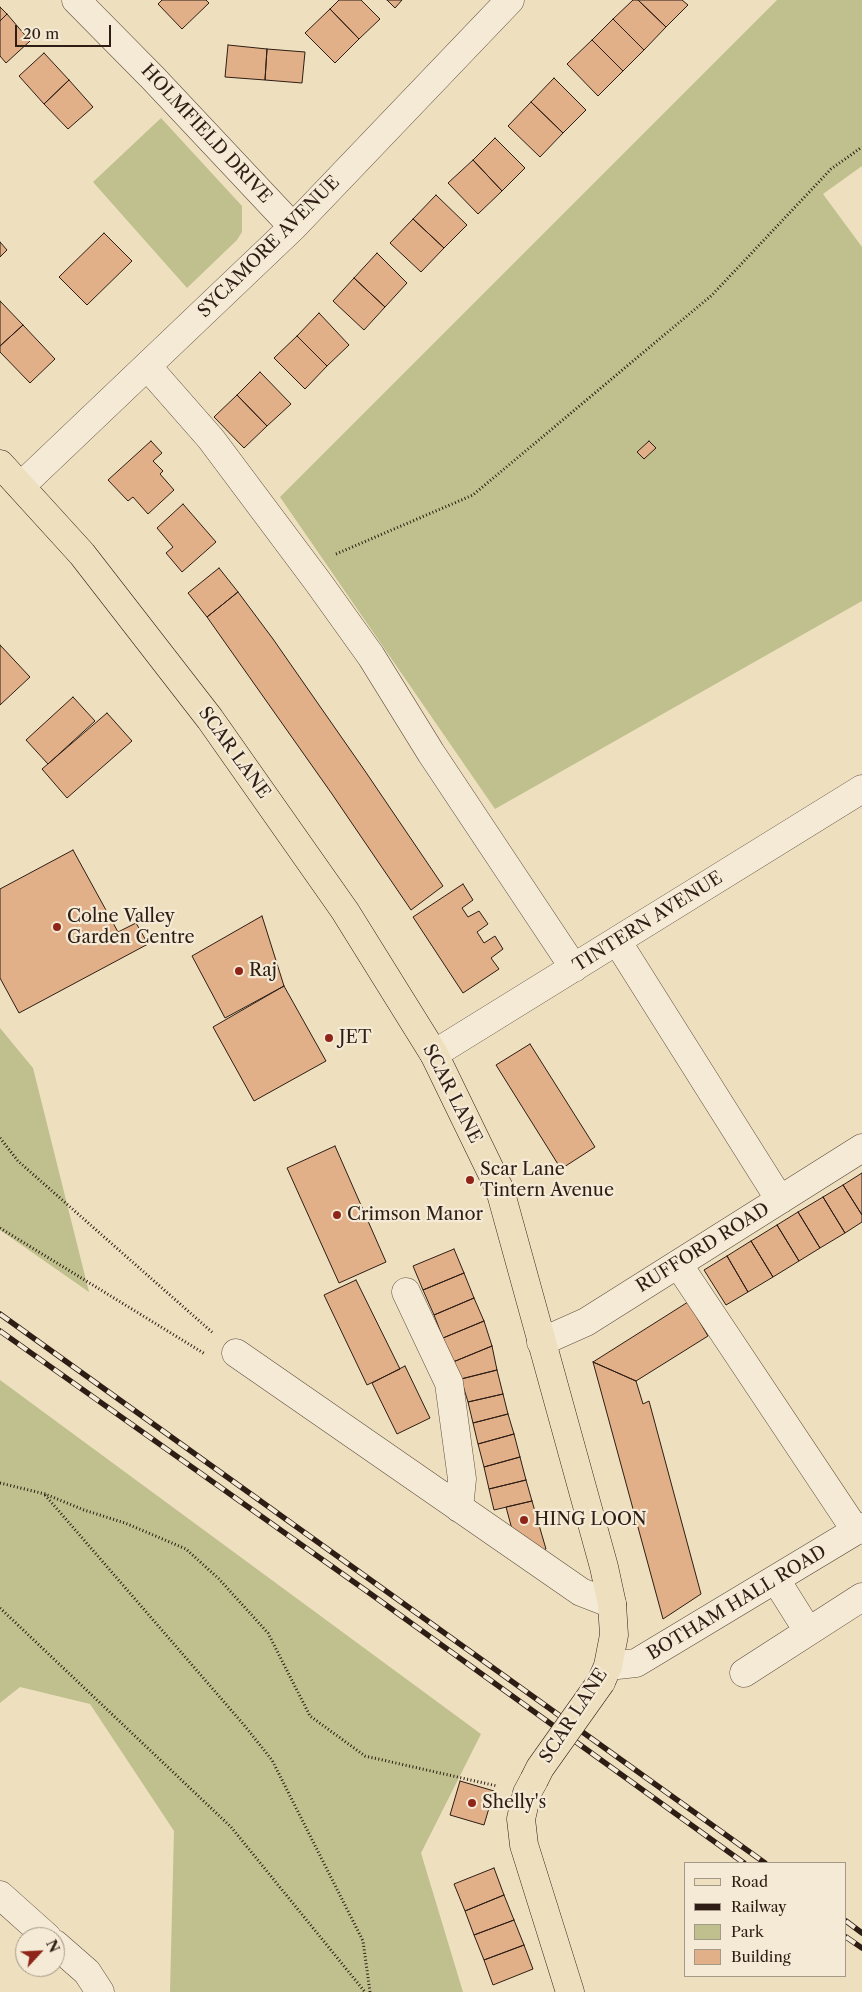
<!DOCTYPE html>
<style>
body{margin:0}
#map{position:relative;width:862px;height:1992px;overflow:hidden;background:#eedfbf;font-family:"Libre Caslon Text",serif}
canvas{display:block}
.legend{position:absolute;left:684px;top:1862px;width:162px;height:115px;box-sizing:border-box;background:#f4ead5;border:1px solid #a49888;margin:0;padding:6px 9px;list-style:none;font-size:15px;color:#2d1d14}
.legend li{display:flex;align-items:center;gap:10px;height:25px}
.legend b{width:25px;border:1px solid #a49888}
.north{position:absolute;left:15px;top:1927px;width:50px;height:50px;box-sizing:border-box;background:#f4ead5;border:1px solid #a49888;border-radius:50%;rotate:65deg;font-size:14px;font-weight:700;line-height:20px;text-align:center;color:#2d1d14}
.north::after{content:'';display:block;margin:auto;width:18px;height:22px;background:#8f2418;clip-path:polygon(50% 0,100% 100%,50% 72%,0 100%)}
.scale{position:absolute;left:15px;top:25px;width:96px;height:22px;box-sizing:border-box;border:2px solid #2d1d14;border-top:0;padding-left:6px;font-size:15px;line-height:18px;white-space:nowrap;color:#2d1d14;-webkit-text-stroke:4px #f4ead5;paint-order:stroke}
</style>
<div id="map">
<canvas width="862" height="1992"></canvas>
<ul class="legend">
<li><b style="height:6px;background:#eedfbf"></b>Road</li>
<li><b style="height:6px;background:#2d1d14"></b>Railway</li>
<li><b style="height:14px;background:#bfc08d"></b>Park</li>
<li><b style="height:14px;background:#e1b089"></b>Building</li>
</ul>
<div class="north">N</div>
<div class="scale">20 m</div>
</div>
<script>
const ctx = document.querySelector('canvas').getContext('2d');
ctx.lineJoin = 'round';
function fill(path, color) { ctx.fillStyle = color; ctx.fill(path, 'evenodd'); }
const shape = rows => new Path2D(rows.map(r => 'M' + r).join(''));
function strokePath(path, color, width, dash) { ctx.strokeStyle = color; ctx.lineWidth = width; ctx.lineCap = dash ? 'butt' : 'round'; ctx.setLineDash(dash || []); ctx.stroke(path); }
function drawText(font, color, halo, rows, align = 'center') {
  ctx.font = font + ' "Libre Caslon Text",serif'; ctx.lineWidth = 4.5; ctx.setLineDash([]); ctx.textBaseline = 'middle'; ctx.strokeStyle = halo; ctx.fillStyle = color; for (const [text, x, y, turn = 0] of rows) {
    ctx.save(); ctx.translate(x, y); ctx.rotate((+turn || 0) * Math.PI / 180); ctx.textAlign = isNaN(turn) ? turn : align; if (halo) ctx.strokeText(text, 0, 0); ctx.fillText(text, 0, 0); ctx.restore();
  }
}
fill(shape([
 [777,0,862,0,862,166,823,194,862,247,862,601,495,809,280,497],
 [161,118,242,206,242,232,237,240,187,288,93,182],
 [0,1028,33,1068,89,1292,0,1230],
 [0,1380,481,1734,421,1853,463,1992,170,1992,174,1831,90,1704,20,1687,0,1703]
]), '#bfc08d');
const building = shape([
 [162,0,206,0,209,3,182,29,158,4,162,0],
 [339,0,361,0,380,19,359,39,330,9,339,0],
 [387,0,402,0,395,8,387,0],
 [633,0,638,0,666,27,644,50,613,19,633,0],
 [638,0,682,0,688,5,666,27,638,0],
 [0,7,7,14,0,21,0,7],
 [330,9,359,39,335,63,305,33,330,9],
 [7,14,30,41,6,63,0,56,0,21,7,14],
 [613,19,644,50,623,71,592,40,613,19],
 [592,40,623,71,598,96,567,64,592,40],
 [228,45,267,49,265,80,225,77,228,45],
 [267,49,305,52,302,83,265,80,267,49],
 [44,53,69,80,44,104,19,76,44,53],
 [554,78,586,110,563,133,531,102,554,78],
 [69,80,93,107,68,129,44,104,69,80],
 [531,102,563,133,540,157,508,126,531,102],
 [495,138,525,168,502,191,473,160,495,138],
 [473,160,502,191,478,214,448,183,473,160],
 [436,195,467,225,444,248,413,219,436,195],
 [413,219,444,248,421,272,390,243,413,219],
 [104,233,132,261,87,305,59,277,104,233],
 [0,242,7,250,0,257,0,242],
 [377,253,407,283,385,307,354,278,377,253],
 [354,278,385,307,364,330,333,301,354,278],
 [0,301,23,325,0,346,0,301],
 [319,313,349,345,327,366,297,336,319,313],
 [23,325,55,359,30,383,0,352,0,346,23,325],
 [297,336,327,366,305,389,274,358,297,336],
 [260,372,291,404,267,426,237,395,260,372],
 [237,395,267,426,244,448,214,417,237,395],
 [151,441,162,453,153,461,163,471,160,474,174,490,148,514,133,497,128,501,108,480,151,441],
 [649,441,656,448,644,459,637,452,649,441],
 [183,504,216,542,182,572,166,553,173,547,157,528,183,504],
 [219,568,238,592,207,617,188,593,219,568],
 [238,592,273,639,365,771,443,886,411,910,332,794,207,617,238,592],
 [0,645,30,677,0,705,0,645],
 [73,697,95,721,48,764,26,740,73,697],
 [107,713,132,741,67,798,42,769,107,713],
 [73,850,118,932,136,923,148,944,19,1013,0,978,0,889,73,850],
 [463,884,473,900,462,908,468,917,479,911,488,924,477,932,484,943,495,936,503,949,491,958,499,969,463,993,413,917,463,884],
 [262,916,284,986,225,1018,192,956,262,916],
 [284,986,326,1061,254,1101,213,1027,284,986],
 [530,1044,595,1147,561,1169,496,1065,530,1044],
 [335,1146,386,1262,339,1283,287,1168,335,1146],
 [862,1173,862,1215,843,1185,862,1173],
 [843,1185,862,1215,862,1222,845,1233,823,1197,843,1185],
 [823,1197,845,1233,820,1248,798,1212,823,1197],
 [798,1212,820,1248,799,1261,777,1225,798,1212],
 [777,1225,799,1261,773,1277,751,1241,777,1225],
 [751,1241,773,1277,748,1292,727,1256,751,1241],
 [454,1249,464,1273,423,1290,413,1266,454,1249],
 [727,1256,748,1292,726,1305,704,1270,727,1256],
 [464,1273,474,1298,434,1315,423,1290,464,1273],
 [356,1280,400,1369,367,1385,324,1295,356,1280],
 [474,1298,484,1321,443,1338,434,1315,474,1298],
 [688,1302,708,1336,636,1381,593,1362,688,1302],
 [484,1321,492,1346,453,1362,443,1338,484,1321],
 [492,1346,497,1370,461,1379,453,1362,492,1346],
 [593,1362,636,1381,643,1404,649,1401,701,1594,663,1619,593,1362],
 [405,1366,430,1418,397,1434,372,1383,405,1366],
 [497,1370,503,1394,468,1402,461,1379,497,1370],
 [503,1394,508,1414,473,1423,468,1402,503,1394],
 [508,1414,514,1434,478,1444,473,1423,508,1414],
 [514,1434,520,1457,484,1467,478,1444,514,1434],
 [520,1457,526,1480,489,1489,484,1467,520,1457],
 [526,1480,532,1501,494,1510,489,1489,526,1480],
 [532,1501,546,1549,535,1552,513,1533,506,1507,532,1501],
 [460,1781,494,1791,484,1825,450,1815,460,1781],
 [494,1868,504,1895,465,1911,454,1884,494,1868],
 [504,1895,514,1920,474,1935,465,1911,504,1895],
 [514,1920,524,1945,484,1960,474,1935,514,1920],
 [524,1945,533,1969,493,1985,484,1960,524,1945]
]);
fill(building, '#e1b089');
strokePath(building, '#2d1d14', 1);
const minor = shape([
 [76,0,153,78,293,227],
 [147,366,211,439,318,582,371,656,431,753,574,968],
 [21,486,293,227,510,0],
 [617,941,780,1200],
 [434,1054,862,789],
 [678,1264,856,1531],
 [406,1292,449,1383,462,1479,459,1508],
 [541,1342,586,1322,862,1148],
 [236,1353,581,1592,612,1604],
 [776,1580,808,1631],
 [608,1666,636,1663,862,1527],
 [744,1673,862,1597],
 [0,1895,47,1937],
 [55,1944,87,1972,100,1992]
]);
const major = shape([
 [0,464,82,554,210,719,345,911,434,1054,500,1190,604,1567,612,1604,614,1635,608,1666,601,1682],
 [534,1780,527,1793,521,1819,524,1845,570,1992]
]);
strokePath(minor, '#5d4e3f', 29);
strokePath(major, '#2d1d14', 29);
strokePath(shape([
 [336,554,473,495,712,295,831,169,862,147],
 [0,1138,18,1161,213,1333],
 [0,1228,205,1354],
 [0,1483,45,1494,84,1510,125,1523,186,1549,219,1579,268,1633,310,1716,365,1756,497,1786],
 [45,1495,244,1725,272,1760,363,1941,370,1992],
 [0,1608,231,1827,365,1992]
]), '#2d1d14', 3, [1, 2.5]);
strokePath(minor, '#f4ead5', 28);
strokePath(major, '#eedfbf', 28);
const rail = shape([
 [0,1314,765,1863],
 [0,1331,368,1592,744,1863],
 [846,1921,862,1933],
 [846,1937,862,1948]
]);
strokePath(rail, '#2d1d14', 5.5);
strokePath(rail, '#f4ead5', 4, [11]);
const majorBridge = shape([
 [534,1780,540,1768,601,1682]
]);
strokePath(majorBridge, '#2d1d14', 29, []);
strokePath(majorBridge, '#eedfbf', 28);
for (const [x, y, r, color] of [
 [57,927,5,"#8f2418"],
 [239,971,5,"#8f2418"],
 [329,1038,5,"#8f2418"],
 [470,1180,5,"#8f2418"],
 [337,1215,5,"#8f2418"],
 [524,1520,5,"#8f2418"],
 [472,1803,5,"#8f2418"]
]) { const dot = new Path2D(); dot.arc(x, y, r, 0, 2 * Math.PI); ctx.fillStyle = color; ctx.fill(dot); strokePath(dot, '#f4ead5', 2); }
drawText('18px', '#2d1d14', '#f4ead5', [
 ["HOLMFIELD DRIVE",206,134,47],
 ["SYCAMORE AVENUE",269,247,-45],
 ["SCAR LANE",234,753,54],
 ["TINTERN AVENUE",648,922,-32],
 ["SCAR LANE",452,1094,63],
 ["RUFFORD ROAD",703,1248,-32],
 ["BOTHAM HALL ROAD",737,1603,-31],
 ["SCAR LANE",574,1716,-57]
]);
drawText('18px', '#2d1d14', '#f4ead5', [
 ["Colne Valley",67,917],
 ["Garden Centre",67,938],
 ["Raj",249,971],
 ["JET",339,1038],
 ["Scar Lane",480,1170],
 ["Tintern Avenue",480,1191],
 ["Crimson Manor",347,1215],
 ["HING LOON",534,1520],
 ["Shelly's",482,1803]
], 'left');
</script>
